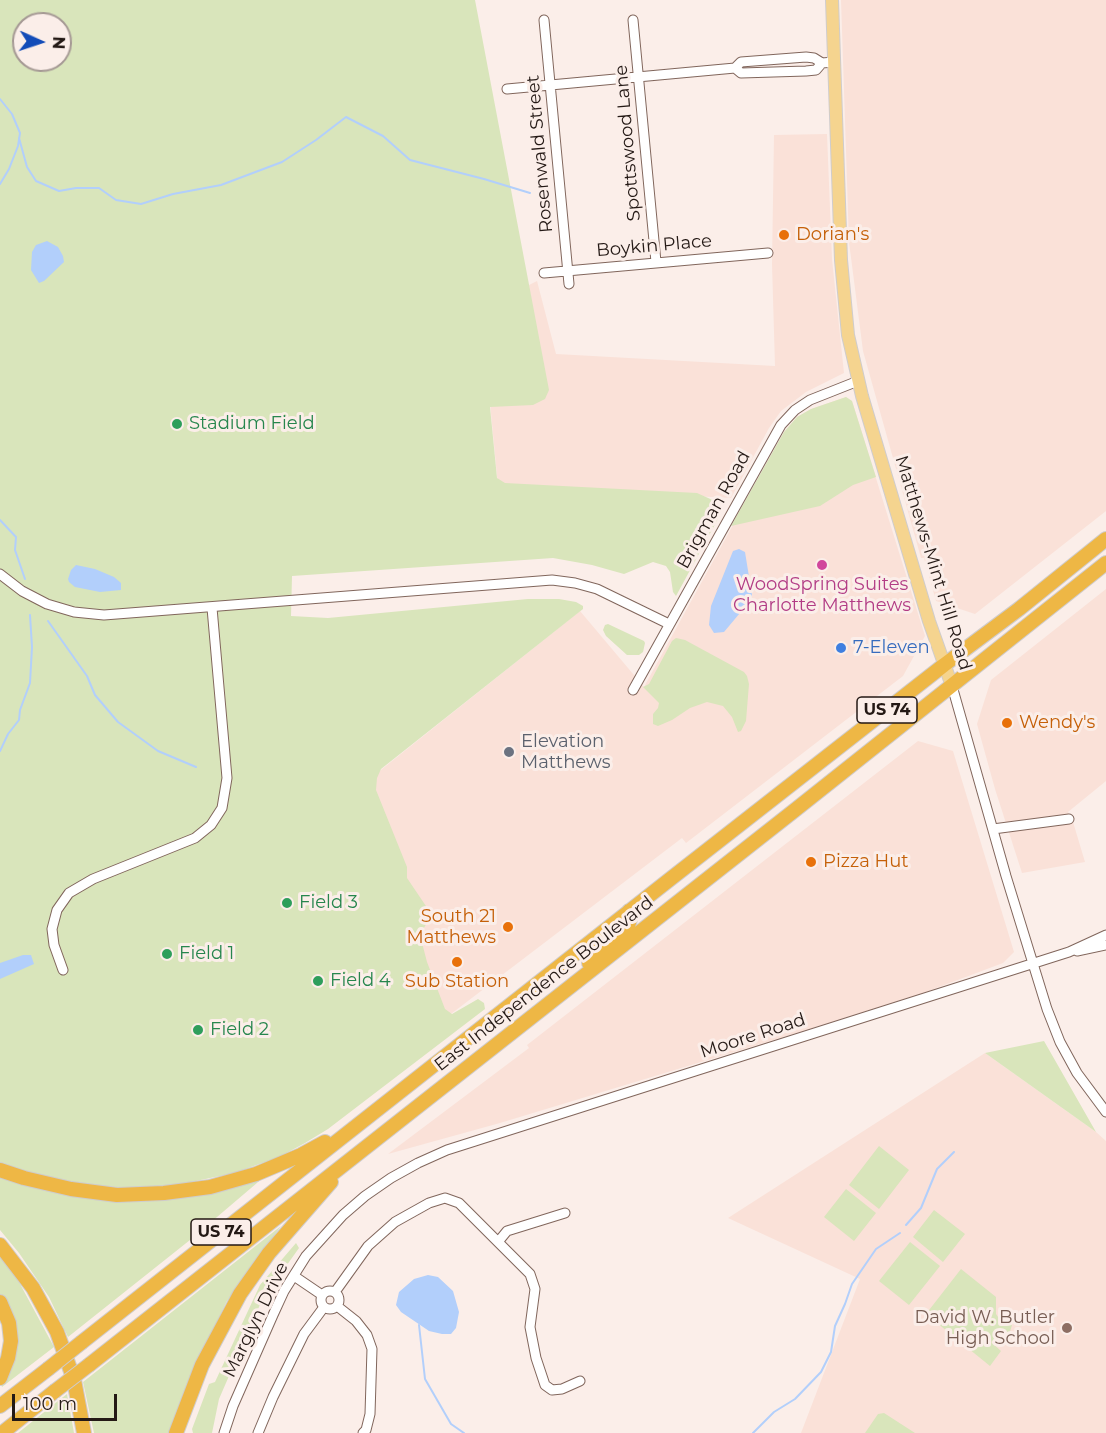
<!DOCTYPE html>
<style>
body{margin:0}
#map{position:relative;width:1106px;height:1433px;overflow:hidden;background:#fbeee9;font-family:Montserrat,sans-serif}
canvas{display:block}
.north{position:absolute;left:12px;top:12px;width:60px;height:60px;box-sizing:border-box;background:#fbeee9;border:2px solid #a59994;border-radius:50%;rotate:93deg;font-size:16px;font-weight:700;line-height:24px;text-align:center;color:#241915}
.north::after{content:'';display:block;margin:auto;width:21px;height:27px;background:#134cb8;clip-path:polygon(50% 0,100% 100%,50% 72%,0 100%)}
.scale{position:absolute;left:12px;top:1394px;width:105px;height:27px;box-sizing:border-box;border:3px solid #241915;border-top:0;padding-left:8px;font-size:18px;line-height:21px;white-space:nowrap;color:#241915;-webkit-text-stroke:4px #fbeee9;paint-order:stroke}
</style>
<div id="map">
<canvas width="1106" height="1433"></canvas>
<div class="north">N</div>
<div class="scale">100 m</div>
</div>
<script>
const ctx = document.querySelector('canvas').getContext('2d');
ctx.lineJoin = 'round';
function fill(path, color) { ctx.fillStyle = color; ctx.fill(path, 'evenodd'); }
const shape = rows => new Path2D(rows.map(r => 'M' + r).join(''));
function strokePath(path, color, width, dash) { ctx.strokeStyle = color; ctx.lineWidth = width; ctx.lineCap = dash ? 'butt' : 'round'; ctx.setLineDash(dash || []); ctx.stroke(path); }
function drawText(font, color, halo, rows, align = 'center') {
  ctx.font = font + ' Montserrat,sans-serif'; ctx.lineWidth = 6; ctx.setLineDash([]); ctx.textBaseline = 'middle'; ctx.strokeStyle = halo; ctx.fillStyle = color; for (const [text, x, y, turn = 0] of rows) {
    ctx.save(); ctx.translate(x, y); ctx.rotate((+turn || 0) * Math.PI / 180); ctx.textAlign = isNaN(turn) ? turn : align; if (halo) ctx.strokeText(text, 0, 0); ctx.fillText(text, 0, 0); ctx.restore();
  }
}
fill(shape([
 [841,0,1106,0,1106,511,975,614,936,601,924,558,921,558,863,351,849,242],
 [827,134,832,259,844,373,806,392,781,411,769,428,731,498,498,486,481,309,537,281,556,354,775,366,772,264,774,135],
 [846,397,852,401,925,636,903,676,686,843,682,838,443,1020,367,781,580,611,644,687,784,432,797,417,811,409],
 [1106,589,1106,781,1068,812,1073,822,1085,862,1022,873,995,789,977,724,991,680],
 [918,741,953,751,1014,952,1003,963,923,993,823,1025,500,1123,388,1154,529,1048,527,1045],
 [985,1053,1096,1132,1106,1141,1106,1433,801,1433,860,1279,728,1218]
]), '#fae1d8');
fill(shape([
 [0,0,475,0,549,390,545,399,533,405,490,407,497,478,505,483,697,493,717,502,721,508,719,517,676,596,673,592,670,572,666,566,653,562,624,574,592,565,553,558,292,576,291,616,328,618,528,599,559,599,576,602,583,606,583,609,381,769,377,778,376,790,407,867,407,878,430,912,430,918,422,931,421,939,427,962,445,1009,452,1014,478,999,484,1003,485,1009,328,1129,305,1143,279,1157,234,1173,172,1186,141,1188,93,1186,67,1183,25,1172,0,1163],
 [24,24,60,24,60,60,24,60],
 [846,397,852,401,876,477,853,485,820,506,731,526,784,432,797,417,811,409],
 [608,624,644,641,645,643,643,652,639,655,627,655,606,636,603,630,605,625],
 [676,638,685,640,744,672,747,676,749,684,746,721,741,731,738,732,732,717,723,706,707,702,690,708,672,720,658,726,653,724,653,714,658,708,659,703,643,687,649,684,672,641],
 [1044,1041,1096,1132,985,1053],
 [879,1146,909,1170,879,1209,849,1185],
 [0,1175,75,1195,264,1177,190,1240,68,1337,49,1297,19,1253,0,1230],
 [846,1189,876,1213,854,1241,824,1217],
 [934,1210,965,1234,943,1262,913,1237],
 [281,1226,227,1301,196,1364,169,1433,94,1433,83,1382],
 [910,1242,940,1266,909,1305,879,1281],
 [296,1243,299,1248,262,1300,219,1399,212,1433,193,1433,192,1429,209,1384,215,1382,260,1285],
 [0,1256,19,1282,54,1347,2,1387,1,1384,10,1364,0,1299],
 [961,1269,996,1297,996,1314,998,1317,1007,1318,1012,1325,1009,1335,1001,1337,996,1342,993,1341,991,1342,1001,1351,990,1366,926,1314],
 [67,1394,74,1433,18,1433,58,1401],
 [884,1413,915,1433,865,1433,878,1414]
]), '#d9e5bb');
fill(shape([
 [47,241,58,247,63,256,64,262,44,281,39,283,31,270,32,252,36,245],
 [739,549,745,552,752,595,750,601,724,632,714,633,709,625,711,606,733,551],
 [76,565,95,569,114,577,121,583,121,590,100,592,75,587,69,582,68,579,71,570],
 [23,955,31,955,34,964,0,979,0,963],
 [428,1275,438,1277,453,1291,459,1312,456,1328,451,1334,442,1334,429,1331,401,1312,396,1305,399,1292,414,1279]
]), '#b2cffb');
strokePath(shape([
 [0,99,12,114,20,133,18,146,9,169,0,184],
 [19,138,27,167,36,181,59,191,76,188,99,188,116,200,141,204,173,194,221,185,282,162,316,140,346,117,383,136,410,160,484,179,530,193],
 [0,520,16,537,15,550,25,579],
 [48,621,87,676,95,695,118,722,158,751,196,767],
 [0,751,8,734,19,720,20,710,30,683,32,647,30,615],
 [906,1225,921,1208,937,1169,954,1152],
 [419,1325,425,1379,451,1424,464,1433],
 [753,1433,774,1412,795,1399,821,1372,831,1352,835,1326,845,1304,852,1284,876,1249,900,1233]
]), '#b2cffb', 2);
const minor = shape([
 [544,20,569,284],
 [633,20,656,262],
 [735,68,741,73,806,71,816,70,822,63],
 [507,89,735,68,741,62,806,57,814,58,822,63,834,62],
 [544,273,768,253],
 [0,574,22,591,47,604,74,612,104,615,552,580,575,583,597,589,669,624],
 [952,686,1006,876,1047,1009,1060,1042,1077,1073,1106,1112],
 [633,690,781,425,795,410,810,400,858,381],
 [993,829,1069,819],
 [1077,951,1106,945],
 [63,970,54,945,52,929,57,910,69,893,93,879,195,838,211,825,222,808,227,778,212,608],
 [498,1242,507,1231,565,1213],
 [294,1276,322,1295],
 '321 1300a9 9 0 1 1 18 0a9 9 0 1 1-18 0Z',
 [335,1292,368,1246,395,1222,429,1203,445,1198,459,1203,530,1274,535,1289,530,1327,536,1358,545,1385,552,1390,562,1389,580,1381],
 [337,1306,356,1321,367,1335,372,1349,370,1414,366,1430,363,1433],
 [224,1433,233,1406,273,1315,284,1291,306,1256,343,1215,365,1196,391,1178,418,1163,447,1150,1069,952,1106,935],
 [258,1433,273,1397,304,1334,324,1307]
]);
const major = shape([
 [832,0,841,260,848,335,862,396,929,621,952,686]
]);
const highway = shape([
 [589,963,628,926,630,919,629,911],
 [0,1170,24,1178,71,1189,117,1195,164,1193,210,1187,256,1174,301,1155,325,1142],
 [0,1245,33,1288,57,1332,74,1380,84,1433],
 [0,1302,9,1323,11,1341,8,1358,0,1378],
 [82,1342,669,880,944,665,1019,609,1106,539],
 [89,1365,795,810,1106,563],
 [0,1406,48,1369],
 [2,1433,55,1391],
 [176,1433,202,1365,240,1294,269,1253,331,1182]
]);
strokePath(minor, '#81665c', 11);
strokePath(major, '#cfcccc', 14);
strokePath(highway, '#cfcccc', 16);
strokePath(minor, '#fff', 9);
strokePath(major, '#f5d48f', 12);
strokePath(highway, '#eeb745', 14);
const highwayBridge = shape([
 [48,1369,82,1342],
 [55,1391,89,1365]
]);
strokePath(highwayBridge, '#cfcccc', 16, []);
strokePath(highwayBridge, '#eeb745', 14);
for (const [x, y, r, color] of [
 [784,235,6,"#e8710a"],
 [177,424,6,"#2e9e5b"],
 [822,565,6,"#d1479c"],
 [841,648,6,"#3f7fe0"],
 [1007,723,6,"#e8710a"],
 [509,752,6,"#6b7280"],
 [811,862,6,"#e8710a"],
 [287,903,6,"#2e9e5b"],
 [508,927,6,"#e8710a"],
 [167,954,6,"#2e9e5b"],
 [457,962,6,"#e8710a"],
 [318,981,6,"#2e9e5b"],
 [198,1030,6,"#2e9e5b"],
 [1067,1328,6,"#8d6e63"]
]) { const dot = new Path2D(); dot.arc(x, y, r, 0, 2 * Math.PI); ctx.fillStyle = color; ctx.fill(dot); strokePath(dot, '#fbeee9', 2); }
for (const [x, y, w] of [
 [887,710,60],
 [221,1232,60]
]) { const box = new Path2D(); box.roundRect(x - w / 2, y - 13, w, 26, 4.5); ctx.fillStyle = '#fbeee9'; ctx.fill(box); strokePath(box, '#241915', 1.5); }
drawText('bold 16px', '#241915', null, [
 ["US 74",887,710],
 ["US 74",221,1232]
]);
drawText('18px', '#241915', '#fbeee9', [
 ["Spottswood Lane",628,143,-95],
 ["Rosenwald Street",540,154,-95],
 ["Boykin Place",654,246,-5],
 ["Brigman Road",714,510,-61],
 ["Matthews-Mint Hill Road",933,563,73],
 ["East Independence Boulevard",544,984,-38],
 ["Moore Road",753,1036,-18],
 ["Marglyn Drive",256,1320,-64]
]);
drawText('18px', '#c56008', '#fbeee9', [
 ["Dorian's",796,235],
 ["Wendy's",1019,723],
 ["Pizza Hut",823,862],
 ["South 21",496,917,"right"],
 ["Matthews",496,938,"right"],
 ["Sub Station",457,982,"center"]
], 'left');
drawText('18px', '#27864d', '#fbeee9', [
 ["Stadium Field",189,424],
 ["Field 3",299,903],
 ["Field 1",179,954],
 ["Field 4",330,981],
 ["Field 2",210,1030]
], 'left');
drawText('18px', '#b23c85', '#fbeee9', [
 ["WoodSpring Suites",822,585],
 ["Charlotte Matthews",822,606]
]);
drawText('18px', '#366cbe', '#fbeee9', [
 ["7-Eleven",853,648]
], 'left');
drawText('18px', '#5b616d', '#fbeee9', [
 ["Elevation",521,742],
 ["Matthews",521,763]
], 'left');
drawText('18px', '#785e54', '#fbeee9', [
 ["David W. Butler",1055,1318],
 ["High School",1055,1339]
], 'right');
</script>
